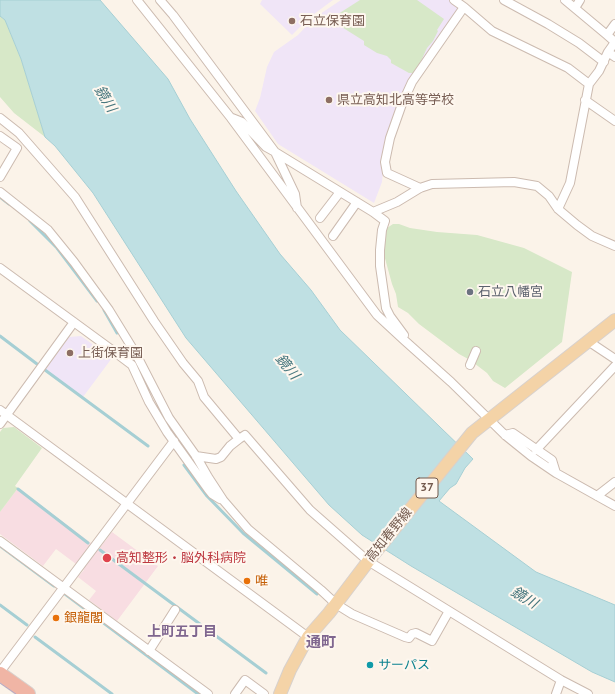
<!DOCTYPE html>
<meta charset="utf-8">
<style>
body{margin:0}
canvas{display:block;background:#fbf3e9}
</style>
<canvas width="615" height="694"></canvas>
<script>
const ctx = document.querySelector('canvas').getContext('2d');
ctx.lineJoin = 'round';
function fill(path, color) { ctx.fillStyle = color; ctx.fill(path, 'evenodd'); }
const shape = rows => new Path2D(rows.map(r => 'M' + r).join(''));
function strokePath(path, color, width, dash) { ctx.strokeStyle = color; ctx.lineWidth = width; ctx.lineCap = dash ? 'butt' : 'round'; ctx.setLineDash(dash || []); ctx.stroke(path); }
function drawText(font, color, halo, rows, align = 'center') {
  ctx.font = font + ' "PT Sans","Noto Sans JP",sans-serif'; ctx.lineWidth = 4; ctx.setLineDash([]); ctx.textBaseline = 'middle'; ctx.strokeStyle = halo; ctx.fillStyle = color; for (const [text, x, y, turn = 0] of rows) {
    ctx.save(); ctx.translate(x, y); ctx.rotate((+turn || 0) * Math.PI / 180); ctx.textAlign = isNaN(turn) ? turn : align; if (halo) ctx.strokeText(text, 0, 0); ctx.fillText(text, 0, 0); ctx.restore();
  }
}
fill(shape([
 [262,0,333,0,310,17,292,35,260,4],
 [341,0,450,0,460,7,410,80,383,170,382,182,374,203,278,144,255,111,260,98,267,67,274,52,298,35,314,18],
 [81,336,112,358,83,397,45,369,69,337]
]), '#f0e5f7');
fill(shape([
 [18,488,99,549,112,532,158,566,117,621,89,600,96,591,78,577,84,570,56,549,43,566,0,534,0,512]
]), '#f8dde2');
fill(shape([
 [360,0,417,0,444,19,437,30,438,31,433,41,427,48,421,61,413,73,409,73,391,63,391,60,387,56,377,53,364,45,364,41,329,19,331,16,335,16],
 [0,16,5,20,21,59,45,137,14,113,0,97],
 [393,224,399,224,410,228,437,232,477,235,524,248,572,272,562,342,505,388,493,381,487,373,470,360,459,354,419,324,408,313,398,307,396,294,392,284,383,251,384,239,387,228],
 [14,427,42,448,15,486,18,488,0,512,0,432,3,428]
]), '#d7e8c8');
const water = shape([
 [0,0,100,0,168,79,190,119,236,191,280,254,311,290,340,330,473,459,465,468,456,484,450,488,439,501,536,572,615,605,615,682,592,672,411,566,362,535,329,505,186,338,93,193,55,146,45,137,21,59,5,20,0,16,0,0]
]);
fill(water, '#bfe0e3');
strokePath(water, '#a6cfd4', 1);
strokePath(shape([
 [0,197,9,204],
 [30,221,57,248,97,301],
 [104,310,117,333],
 [0,336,37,364],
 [45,370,148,446],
 [184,465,207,496,243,533,317,594],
 [18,489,88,543],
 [0,546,54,586],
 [100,550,266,673],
 [65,594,198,694],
 [0,605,27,625],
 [35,637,112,694]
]), '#a6cfd4', 3);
const street = shape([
 [137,0,231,118,377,315,404,340,451,382,505,435,531,456,556,473,615,506],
 [160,0,173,15,275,152,373,212,385,221,382,230,380,250,380,266,386,308,390,316,404,335],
 [454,0,464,7],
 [504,0,548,24,579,43,604,62],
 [565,0,607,35],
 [575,8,580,0],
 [608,52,615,42,607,35,615,24],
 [585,100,615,121],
 [0,118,19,133,75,197,154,321,183,363,198,381,204,397,239,439,245,435,310,510,368,561,561,680,588,694],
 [232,118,242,122,266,147,275,152,295,194,297,208],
 [0,136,17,148,0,177],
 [420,188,387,173,385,162,390,138,402,104,412,82,464,7,492,31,568,68,589,84],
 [0,192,48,230,74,262,109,310,136,354,169,418,196,456,208,477,223,500,248,529,321,590,336,604,352,614,405,637,409,638,412,634,416,633,432,641,449,611],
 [558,209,570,183,589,84,599,71,608,52,615,57],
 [373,212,397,202,420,188,432,184,514,182,537,186,549,196,558,209,577,225,592,236,615,246],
 [320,218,340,192],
 [333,236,357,202],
 [0,268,112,350,132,365,149,402,167,432,208,489,212,494,220,499],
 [588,341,615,359],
 [470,365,476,351],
 [0,410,308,637],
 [0,424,74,322],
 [505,435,513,433,552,460,556,473],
 [536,450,615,366],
 [196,456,216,459,221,457,230,446,239,439],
 [597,496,615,482],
 [0,541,208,694],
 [149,651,175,610],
 [0,672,174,441],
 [235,694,245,680,264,694],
 [556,694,561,680]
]);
const primary = shape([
 [280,694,290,670,308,637,329,613,373,555,472,433,615,320]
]);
const highway = shape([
 [0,674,28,694]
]);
strokePath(street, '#ccbbb0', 10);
strokePath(primary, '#d8d1cd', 14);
strokePath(highway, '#d8d1cd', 16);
strokePath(street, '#fff', 8);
strokePath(primary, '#f4d3a7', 12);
strokePath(highway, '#f0b5a5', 14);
strokePath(shape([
 [0,683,16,694]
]), '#b6a7c4', 1);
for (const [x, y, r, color] of [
 [292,21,4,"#8d6e63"],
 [329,100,4,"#8d6e63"],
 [470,292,4,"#6b7280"],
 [70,353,4,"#8d6e63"],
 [107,558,5,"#e0444e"],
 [247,581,4,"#e8710a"],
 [56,618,4,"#e8710a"],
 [370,665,4,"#0f9aa8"]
]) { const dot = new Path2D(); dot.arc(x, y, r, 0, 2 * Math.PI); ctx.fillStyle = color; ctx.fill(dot); strokePath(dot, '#fef7ef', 1.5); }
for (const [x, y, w] of [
 [427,488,22]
]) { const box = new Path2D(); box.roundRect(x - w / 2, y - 10, w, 20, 3); ctx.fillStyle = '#fef7ef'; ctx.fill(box); strokePath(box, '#735a4e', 1); }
drawText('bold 12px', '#735a4e', null, [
 ["37",427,488]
]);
drawText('13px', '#785e54', '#fef7ef', [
 ["石立保育園",300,21],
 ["県立高知北高等学校",337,100],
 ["上街保育園",78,353]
], 'left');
drawText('13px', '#5b616d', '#fef7ef', [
 ["石立八幡宮",478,292]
], 'left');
drawText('13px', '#735a4e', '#fef7ef', [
 ["高知春野線",389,535,-51]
]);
drawText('13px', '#be3a42', '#fef7ef', [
 ["高知整形・脳外科病院",116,558]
], 'left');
drawText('13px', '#c56008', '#fef7ef', [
 ["唯",255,581],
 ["銀龍閣",64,618]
], 'left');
drawText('13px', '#0d838f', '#fef7ef', [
 ["サーパス",378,665]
], 'left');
drawText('italic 14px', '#47777e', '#fef7ef', [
 ["鏡川",105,99,58],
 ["鏡川",287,367,51],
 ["鏡川",524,598,31]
]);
drawText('bold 14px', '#7f668f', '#fef7ef', [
 ["上町五丁目",182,632]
]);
drawText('bold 15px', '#7f668f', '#fef7ef', [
 ["通町",321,643]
]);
</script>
